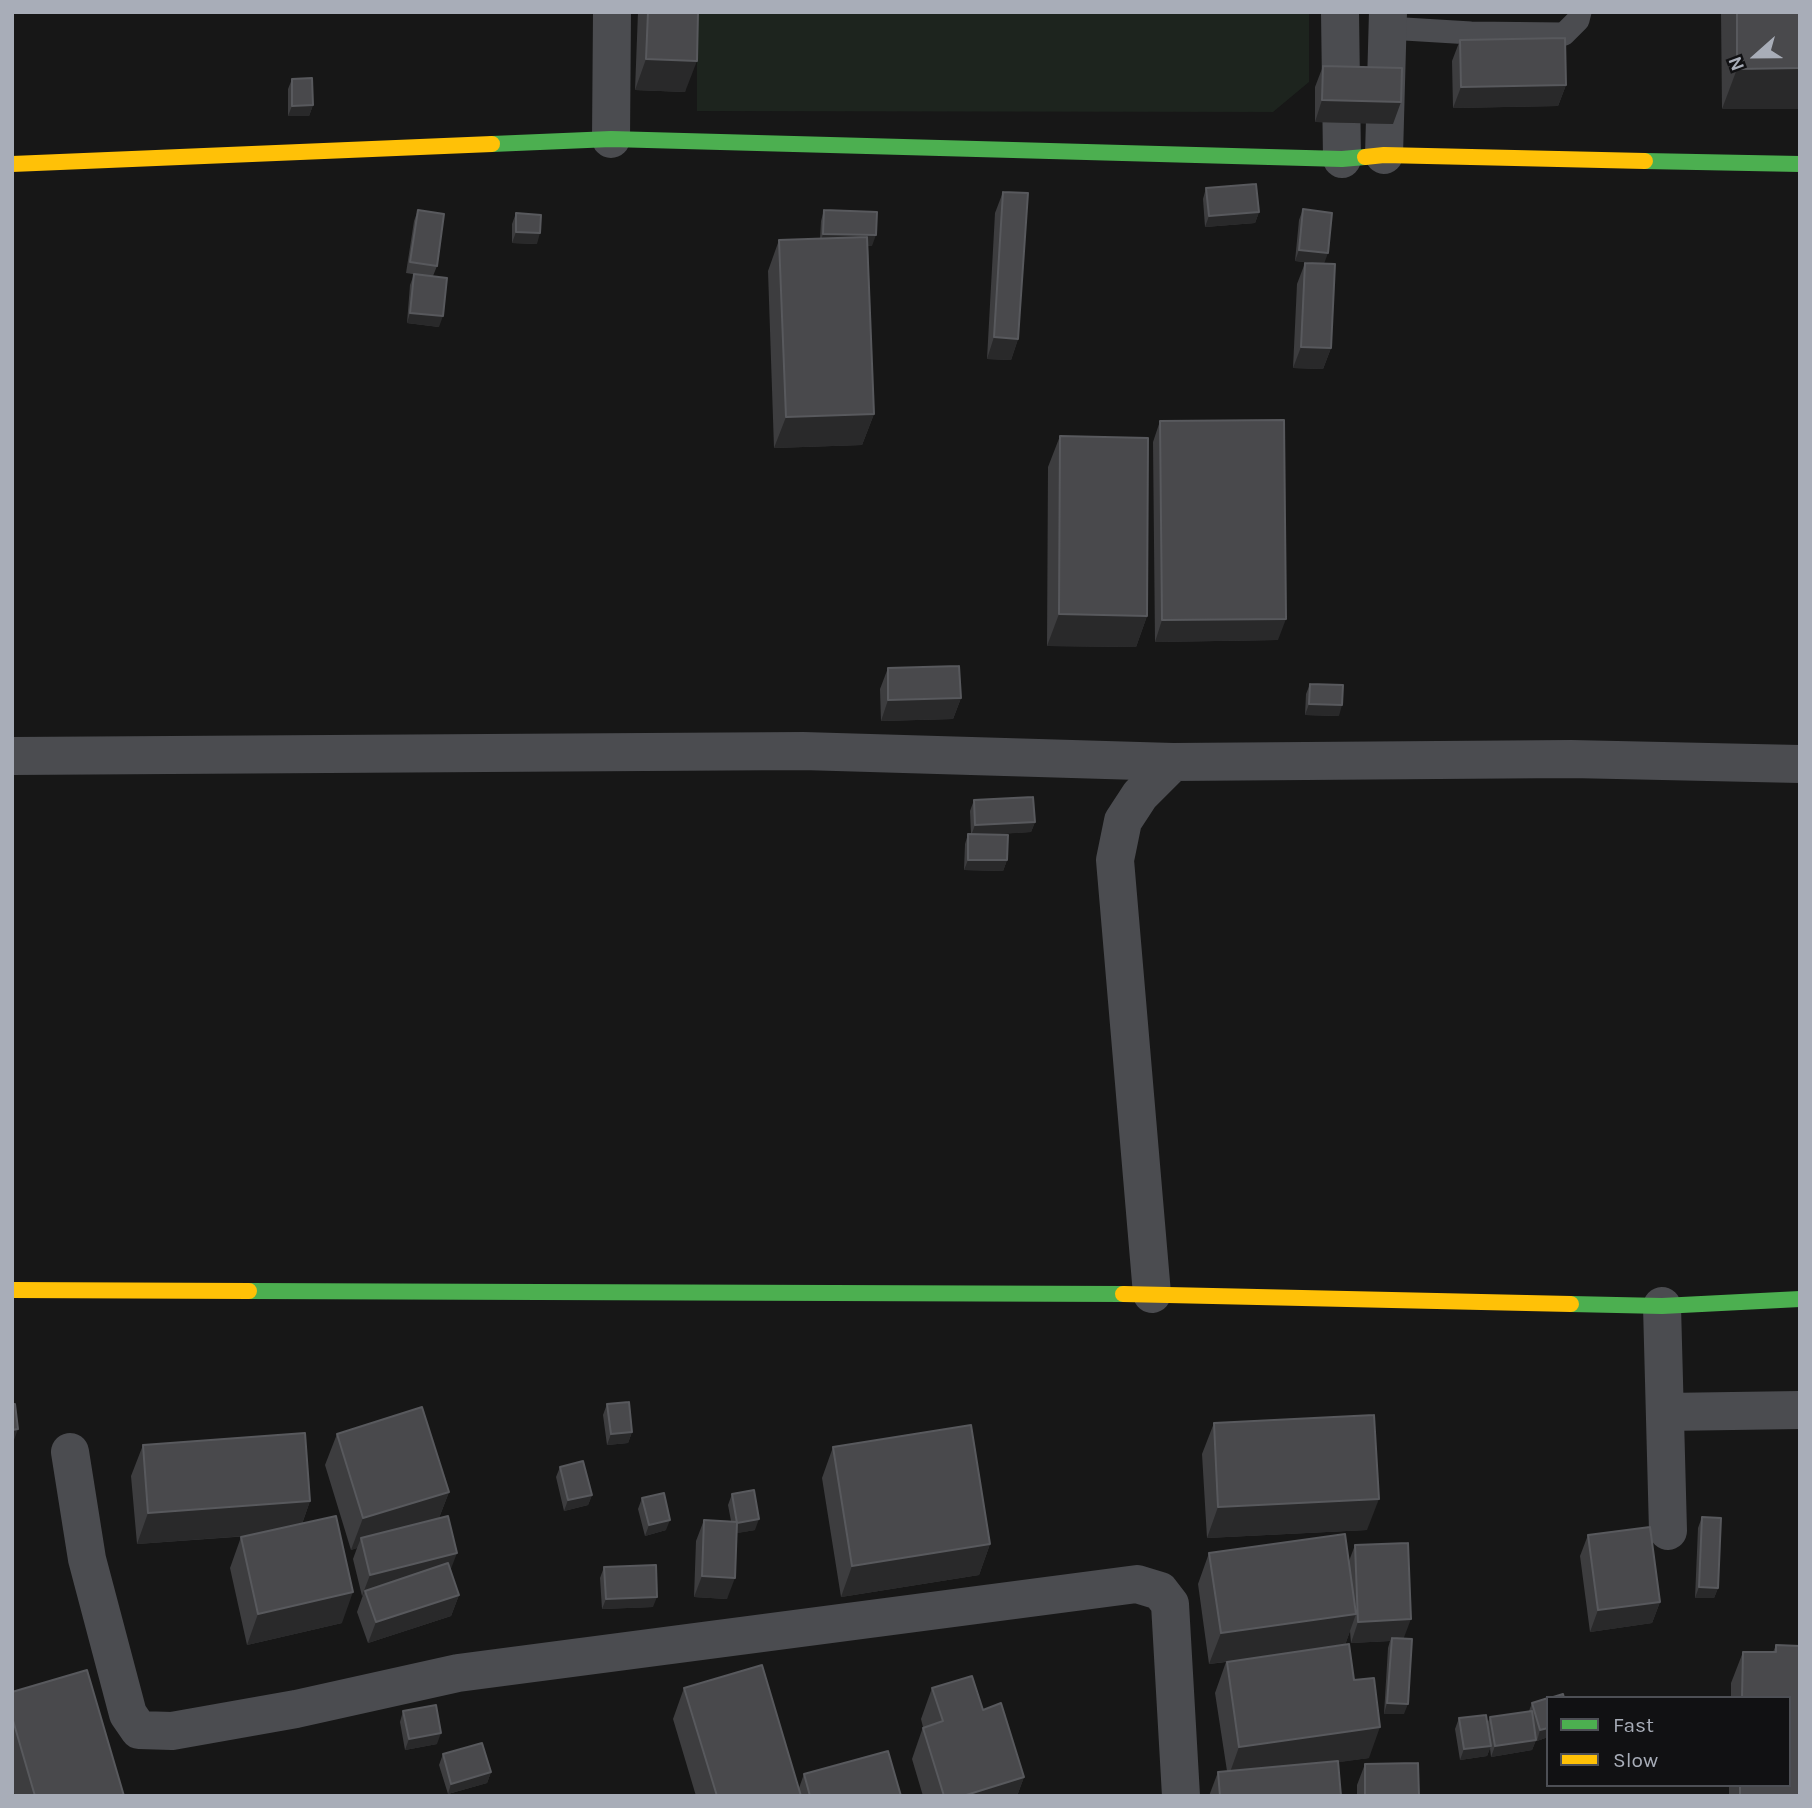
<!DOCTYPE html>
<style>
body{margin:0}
#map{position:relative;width:1812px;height:1808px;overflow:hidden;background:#171717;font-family:Karla,sans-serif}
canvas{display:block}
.frame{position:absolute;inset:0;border:14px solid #a8adb8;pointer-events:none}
.legend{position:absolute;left:1546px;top:1696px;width:245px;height:91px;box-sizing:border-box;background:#111113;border:2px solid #4d4f55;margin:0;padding:9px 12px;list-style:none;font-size:21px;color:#a8adb8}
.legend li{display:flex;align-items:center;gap:14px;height:35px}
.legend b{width:35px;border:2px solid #4d4f55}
.north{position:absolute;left:1721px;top:21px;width:70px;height:70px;-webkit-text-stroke:5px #111113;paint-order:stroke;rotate:249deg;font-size:19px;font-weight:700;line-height:28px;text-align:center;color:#a8adb8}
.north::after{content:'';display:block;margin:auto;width:24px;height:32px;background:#a8adb8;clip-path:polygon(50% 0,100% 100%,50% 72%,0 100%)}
</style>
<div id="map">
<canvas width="1812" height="1808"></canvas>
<div class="frame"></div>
<ul class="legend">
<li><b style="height:9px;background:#4caf50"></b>Fast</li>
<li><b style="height:9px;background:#ffc107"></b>Slow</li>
</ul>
<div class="north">N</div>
</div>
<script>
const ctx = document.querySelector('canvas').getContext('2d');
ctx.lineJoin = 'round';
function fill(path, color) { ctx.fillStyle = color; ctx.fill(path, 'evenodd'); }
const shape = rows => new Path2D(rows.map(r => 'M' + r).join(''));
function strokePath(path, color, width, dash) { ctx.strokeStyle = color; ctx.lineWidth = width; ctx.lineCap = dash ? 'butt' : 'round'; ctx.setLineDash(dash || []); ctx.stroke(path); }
fill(shape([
 [697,12,1309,12,1309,82,1273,112,697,111]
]), '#1d241e');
strokePath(shape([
 [1388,28,1471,33,1564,34,1578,20,1580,12]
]), '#4b4c50', 23);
strokePath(shape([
 [1340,12,1342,159],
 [611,139,612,12],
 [1384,155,1388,12],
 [12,756,803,751,1173,762,1571,759,1800,764],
 [1152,1294,1115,860,1123,821,1140,795,1173,762],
 [1662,1306,1668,1531],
 [1665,1412,1800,1410],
 [70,1452,87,1559,128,1714,139,1730,172,1731,296,1709,458,1673,1137,1584,1160,1591,1170,1604,1181,1796]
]), '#4b4c50', 38);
strokePath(shape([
 [492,144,611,139,1342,159,1365,157],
 [1645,161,1800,164],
 [249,1291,1123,1294],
 [1571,1304,1662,1306,1800,1299]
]), '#4caf50', 16);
strokePath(shape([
 [1365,157,1384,155,1645,161],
 [12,164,492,144],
 [12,1290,249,1291],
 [1123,1294,1571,1304]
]), '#ffc107', 16);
fill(shape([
 [638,12,698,12,685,92,635,90],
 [1721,12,1800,12,1722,109],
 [1460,40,1566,85,1558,106,1453,108,1452,61],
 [1323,66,1393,124,1315,122,1315,87],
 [292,79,313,105,309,116,288,116,288,89],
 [1206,188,1259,212,1255,223,1205,227,1203,199],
 [1003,192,1018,339,1011,360,987,359,995,213],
 [1303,209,1324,263,1331,348,1323,369,1293,368,1297,284,1305,263,1314,263,1295,261,1299,220],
 [418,210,437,266,433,276,439,327,407,323,410,285,414,274,419,275,406,273,414,221],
 [824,210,872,246,868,246,874,414,862,445,774,448,768,271,779,240,820,239,821,221],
 [516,213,537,244,512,243,512,224],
 [1160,421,1278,640,1155,642,1153,442],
 [1060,436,1147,616,1136,647,1047,646,1048,467],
 [888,668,961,698,953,719,881,721,880,689],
 [1310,684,1339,716,1305,715,1306,694],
 [974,800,1035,822,1031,832,995,834,1007,860,1003,871,964,870,965,844,968,834,971,834,970,811],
 [607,1404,632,1432,628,1443,607,1445,603,1415],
 [1214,1423,1367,1530,1207,1538,1202,1454],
 [337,1434,449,1492,439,1518,451,1570,459,1595,451,1616,368,1643,357,1612,363,1595,362,1596,353,1559,357,1548,351,1550,325,1465],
 [143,1445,310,1501,302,1524,342,1623,247,1645,230,1568,241,1537,249,1536,137,1544,131,1476],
 [833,1447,990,1544,979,1575,841,1597,822,1478],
 [560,1467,592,1495,588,1505,564,1511,556,1477],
 [732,1494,755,1530,736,1533,727,1599,694,1597,696,1541,704,1520,731,1521,728,1505],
 [642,1498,666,1530,645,1536,638,1509],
 [1702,1517,1718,1588,1714,1598,1695,1598,1698,1528],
 [1588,1535,1660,1602,1652,1623,1590,1632,1580,1556],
 [1355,1545,1404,1638,1404,1714,1384,1714,1388,1648,1390,1641,1351,1643,1350,1631,1345,1645,1354,1680,1369,1758,1338,1762,1341,1796,1209,1796,1218,1772,1227,1771,1215,1693,1226,1662,1209,1664,1198,1584,1209,1553,1349,1561],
 [604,1567,653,1607,602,1609,600,1578],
 [1776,1645,1800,1646,1800,1796,1729,1796,1729,1785,1789,1785,1789,1698,1731,1698,1731,1683,1743,1652,1773,1652],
 [684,1688,799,1788,804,1774,901,1796,696,1796,673,1719],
 [932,1688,983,1710,1024,1777,1017,1796,923,1796,912,1759,923,1727,921,1719],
 [12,1692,124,1796,15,1796,12,1787],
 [1532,1703,1548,1737,1537,1741,1536,1740,1532,1750,1491,1757,1490,1748,1487,1756,1460,1760,1455,1729,1459,1718,1487,1724,1490,1717,1529,1711],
 [403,1711,437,1744,405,1750,400,1722],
 [443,1754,491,1772,487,1783,448,1794,439,1765],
 [1365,1764,1419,1796,1357,1796,1357,1785]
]), '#3d3d3f');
fill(shape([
 [646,59,697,61,685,92,635,90],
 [1800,68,1800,109,1722,109,1737,69],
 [1566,85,1558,106,1453,108,1461,87],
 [1322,100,1401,102,1393,124,1315,122],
 [313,105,309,116,288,116,292,106],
 [1259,212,1255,223,1205,227,1209,216],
 [516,232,540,233,537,244,512,243],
 [823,234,876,235,872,246,820,244],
 [1299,250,1328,253,1324,264,1295,261],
 [410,313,443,316,439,327,407,323],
 [994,337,1018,339,1011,360,987,359],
 [1301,347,1331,348,1323,369,1293,368],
 [874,414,862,445,774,448,786,417],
 [1059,614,1147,616,1136,647,1047,646],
 [1286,619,1278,640,1155,642,1162,620],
 [961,698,953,719,881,721,888,700],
 [1309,704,1342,705,1339,716,1305,715],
 [1035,822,1031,832,971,836,975,825],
 [968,860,1007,860,1003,871,964,870],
 [18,1429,14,1440,12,1440,12,1430],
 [632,1432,628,1443,607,1445,611,1434],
 [449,1492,437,1523,361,1538,357,1548,351,1550,363,1518],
 [592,1495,588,1505,564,1511,568,1500],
 [1379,1499,1367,1530,1207,1538,1218,1507],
 [310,1501,299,1532,137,1544,148,1513],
 [759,1519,755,1530,733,1534,737,1523],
 [670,1520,666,1530,645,1536,649,1525],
 [990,1544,979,1575,841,1597,852,1566],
 [457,1553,449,1574,365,1591,363,1595,362,1596,370,1575],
 [702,1576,735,1578,727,1599,694,1597],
 [1699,1587,1718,1588,1714,1598,1695,1598],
 [353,1592,342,1623,247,1645,258,1614],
 [459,1595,451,1616,368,1643,376,1622],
 [657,1597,653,1607,602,1609,606,1599],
 [1660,1602,1652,1623,1590,1632,1598,1610],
 [1356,1614,1345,1645,1209,1664,1221,1633],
 [1411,1619,1403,1640,1392,1638,1390,1641,1351,1643,1358,1622],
 [1387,1703,1408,1704,1404,1714,1384,1714],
 [1380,1727,1369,1758,1228,1778,1239,1747],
 [1548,1728,1548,1737,1537,1741,1540,1730],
 [441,1733,437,1744,405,1750,409,1739],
 [1536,1740,1532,1750,1491,1757,1495,1746],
 [1491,1746,1487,1756,1460,1760,1464,1749],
 [491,1772,487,1783,448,1794,451,1784],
 [1024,1777,1017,1796,963,1796]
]), '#29292a');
const building = shape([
 [648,12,698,12,697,61,646,59,648,12],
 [1737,12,1800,12,1800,68,1737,69,1737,12],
 [1565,38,1566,85,1461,87,1460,40,1565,38],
 [1323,66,1402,68,1401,102,1322,100,1323,66],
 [312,78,313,105,292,106,292,79,312,78],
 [1256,184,1259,212,1209,216,1206,188,1256,184],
 [1003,192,1028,193,1018,339,994,337,1003,192],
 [1303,209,1332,213,1328,253,1299,250,1303,209],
 [418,210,444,214,437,266,410,262,418,210],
 [824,210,877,212,876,235,823,234,824,210],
 [516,213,541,215,540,233,516,232,516,213],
 [867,237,874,414,786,417,779,240,867,237],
 [1305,263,1335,264,1331,348,1301,347,1305,263],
 [414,274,447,278,443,316,410,313,414,274],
 [1284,420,1286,619,1162,620,1160,421,1284,420],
 [1060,436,1148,438,1147,616,1059,614,1060,436],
 [959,666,961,698,888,700,888,668,959,666],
 [1310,684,1343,685,1342,705,1309,704,1310,684],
 [1033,797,1035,822,975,825,974,800,1033,797],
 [968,834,1008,835,1007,860,968,860,968,834],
 [629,1402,632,1432,611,1434,607,1404,629,1402],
 [12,1404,15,1404,18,1429,12,1430,12,1404],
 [422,1407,449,1492,363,1518,337,1434,422,1407],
 [1374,1415,1379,1499,1218,1507,1214,1423,1374,1415],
 [971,1425,990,1544,852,1566,833,1447,971,1425],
 [305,1433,310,1501,148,1513,143,1445,305,1433],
 [583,1461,592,1495,568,1500,560,1467,583,1461],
 [754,1490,759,1519,737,1523,732,1494,754,1490],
 [664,1493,670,1520,649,1525,642,1498,664,1493],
 [336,1516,353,1592,258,1614,241,1537,336,1516],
 [448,1516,457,1553,370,1575,361,1538,448,1516],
 [1702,1517,1721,1518,1718,1588,1699,1587,1702,1517],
 [704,1520,737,1522,735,1578,702,1576,704,1520],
 [1650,1527,1660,1602,1598,1610,1588,1535,1650,1527],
 [1345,1534,1356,1614,1221,1633,1209,1553,1345,1534],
 [1408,1543,1411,1619,1358,1622,1355,1545,1408,1543],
 [448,1563,459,1595,376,1622,365,1591,448,1563],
 [656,1565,657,1597,606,1599,604,1567,656,1565],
 [1392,1638,1412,1639,1408,1704,1387,1703,1392,1638],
 [1349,1644,1354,1680,1374,1678,1380,1727,1239,1747,1227,1662,1349,1644],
 [1776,1645,1800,1646,1800,1796,1740,1796,1740,1785,1789,1785,1789,1698,1742,1698,1743,1652,1776,1652,1776,1645],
 [762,1665,801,1796,717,1796,684,1688,762,1665],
 [87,1670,124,1796,35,1796,12,1717,12,1692,87,1670],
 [972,1676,983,1710,1001,1703,1024,1777,963,1796,944,1796,923,1728,943,1721,932,1688,972,1676],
 [1563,1694,1564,1698,1550,1698,1563,1694],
 [1548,1698,1548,1728,1540,1730,1532,1703,1548,1698],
 [436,1705,441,1733,409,1739,403,1711,436,1705],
 [1532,1711,1536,1740,1495,1746,1490,1717,1532,1711],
 [1486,1715,1491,1746,1464,1749,1459,1718,1486,1715],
 [482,1743,491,1772,451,1784,443,1754,482,1743],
 [888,1751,901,1796,810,1796,804,1774,888,1751],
 [1338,1761,1341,1796,1220,1796,1218,1772,1338,1761],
 [1418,1763,1419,1796,1365,1796,1365,1764,1418,1763]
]);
fill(building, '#49494c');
strokePath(building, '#58595d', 2);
</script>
